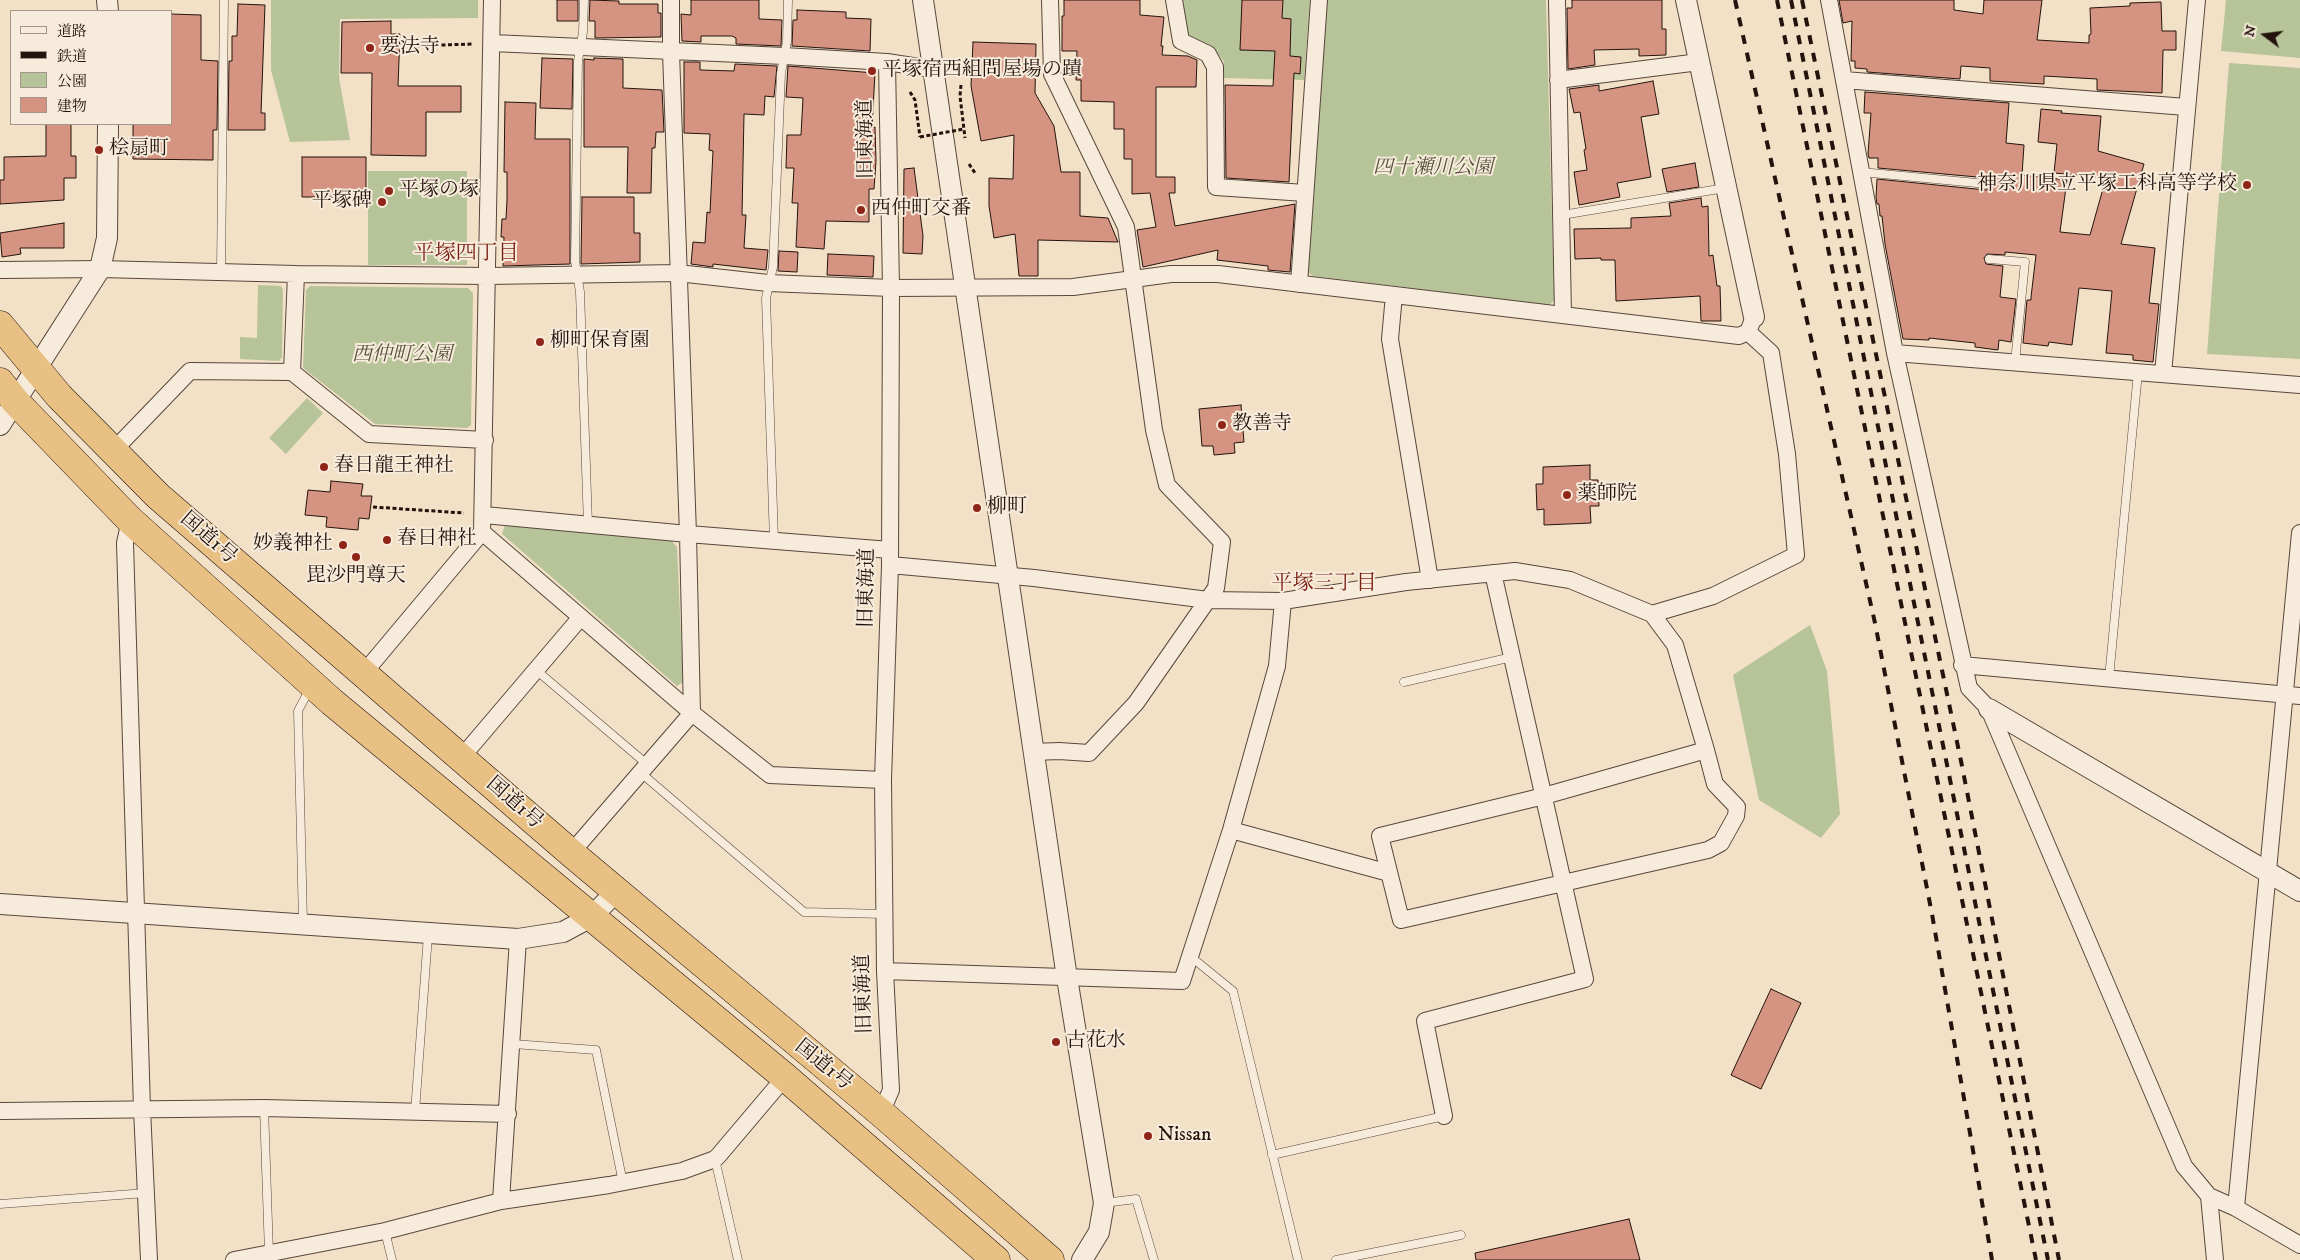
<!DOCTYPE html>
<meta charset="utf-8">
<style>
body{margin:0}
#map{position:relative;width:2300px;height:1260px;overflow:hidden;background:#f2e1c7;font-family:"IM FELL DW Pica","Noto Serif JP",serif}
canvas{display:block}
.legend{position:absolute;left:10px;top:10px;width:162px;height:115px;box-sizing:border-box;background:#f7ecdb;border:1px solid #a39589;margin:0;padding:6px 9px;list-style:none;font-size:15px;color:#24130d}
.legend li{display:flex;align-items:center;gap:10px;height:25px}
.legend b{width:25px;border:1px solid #a39589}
.north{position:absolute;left:2240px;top:10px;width:50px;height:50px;-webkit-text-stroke:4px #f7ecdb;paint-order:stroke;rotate:285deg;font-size:14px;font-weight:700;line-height:20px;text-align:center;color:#24130d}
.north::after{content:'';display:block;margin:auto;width:18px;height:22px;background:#24130d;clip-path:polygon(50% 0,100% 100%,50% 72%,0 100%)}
</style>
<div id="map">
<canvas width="2300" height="1260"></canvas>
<ul class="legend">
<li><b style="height:6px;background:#f7ecdb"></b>道路</li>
<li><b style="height:6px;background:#24130d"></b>鉄道</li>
<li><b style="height:14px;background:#b7c398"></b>公園</li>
<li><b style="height:14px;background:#d59382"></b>建物</li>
</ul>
<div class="north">N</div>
</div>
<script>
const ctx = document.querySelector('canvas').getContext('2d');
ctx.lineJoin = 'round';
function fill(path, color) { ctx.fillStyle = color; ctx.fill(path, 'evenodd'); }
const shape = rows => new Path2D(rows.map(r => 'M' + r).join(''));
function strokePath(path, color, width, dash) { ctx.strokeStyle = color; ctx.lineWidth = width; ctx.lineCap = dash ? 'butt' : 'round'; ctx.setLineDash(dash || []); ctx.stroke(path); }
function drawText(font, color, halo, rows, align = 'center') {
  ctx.font = font + ' "IM FELL DW Pica","Noto Serif JP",serif'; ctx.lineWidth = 4; ctx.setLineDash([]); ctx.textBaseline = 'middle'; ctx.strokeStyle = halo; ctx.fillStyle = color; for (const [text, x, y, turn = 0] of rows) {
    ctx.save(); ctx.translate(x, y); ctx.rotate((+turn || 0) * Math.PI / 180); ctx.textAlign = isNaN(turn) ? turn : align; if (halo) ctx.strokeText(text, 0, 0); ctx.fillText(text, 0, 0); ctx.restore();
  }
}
fill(shape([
 [271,0,478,0,478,18,340,19,339,77,350,140,290,142,271,70],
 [1180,0,1310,0,1304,80,1223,78,1224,62,1214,48,1187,36],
 [1327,0,1546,0,1554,296,1554,301,1549,305,1313,276,1306,271],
 [2226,0,2300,0,2300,58,2221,51],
 [2229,63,2300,68,2300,359,2207,354],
 [368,171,467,171,467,265,368,265],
 [258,285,281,286,283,290,282,357,279,361,240,359,240,337,257,338],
 [310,286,468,288,473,293,471,425,467,428,375,424,303,368,306,290],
 [307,398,323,413,286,454,269,438],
 [505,525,670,539,677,547,683,682,677,686,502,534],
 [1810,625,1827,671,1840,814,1821,838,1759,800,1733,675]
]), '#b7c398');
const building = shape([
 [557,0,578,0,578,21,557,21,557,0],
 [590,0,619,1,619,4,658,4,658,13,661,13,661,37,595,38,595,21,589,21,590,0],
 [691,0,759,0,759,19,782,20,781,46,736,44,736,38,732,36,701,36,701,42,682,41,681,14,691,15,691,0],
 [1064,0,1140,0,1140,15,1164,17,1161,46,1163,46,1162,55,1188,56,1197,60,1196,87,1156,87,1156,177,1175,177,1175,193,1169,193,1175,226,1295,204,1290,272,1268,270,1268,266,1217,260,1218,250,1143,267,1137,230,1156,227,1150,193,1132,194,1132,159,1124,159,1124,129,1114,129,1114,102,1081,101,1081,80,1076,80,1077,51,1062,51,1062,16,1064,16,1064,0],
 [1242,0,1283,0,1282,18,1291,19,1290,56,1301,57,1300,74,1294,73,1289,182,1226,178,1225,85,1273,86,1275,51,1240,50,1242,0],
 [1572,0,1662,0,1662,29,1666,29,1666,55,1639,56,1639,49,1594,50,1595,65,1568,69,1567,8,1572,8,1572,0],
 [1839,0,1954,0,1954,10,1983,14,1984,0,2042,0,2037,40,2089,43,2089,35,2091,34,2090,8,2130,6,2130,3,2161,2,2162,31,2176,31,2176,50,2163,50,2162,93,2097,90,2097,79,2044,76,2044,84,1990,81,1990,68,1961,66,1960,79,1867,72,1867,69,1855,68,1855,61,1851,61,1852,21,1843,23,1839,0],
 [238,4,265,5,261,113,265,113,265,130,228,130,229,61,232,61,232,36,237,36,238,4],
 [797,10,846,12,846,18,871,19,870,51,792,46,793,20,797,20,797,10],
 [171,14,201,15,201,60,218,61,217,130,213,130,213,160,133,159,133,124,171,124,171,14],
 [391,21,391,34,400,34,398,86,461,86,461,112,426,112,426,156,371,155,372,73,341,73,342,22,391,21],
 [973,42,1036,44,1035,93,1054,126,1061,172,1080,172,1080,216,1108,218,1118,242,1038,240,1038,276,1019,276,1015,234,994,238,989,206,989,178,1013,179,1014,135,981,141,971,86,973,42],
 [542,58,573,59,572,109,540,108,542,58],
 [594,58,623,59,623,88,662,90,664,132,656,132,655,148,652,148,651,193,627,193,628,147,584,147,584,59,594,60,594,58],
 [684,62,700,62,700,70,734,71,735,64,777,66,774,97,765,96,764,115,744,114,742,215,746,215,744,248,768,250,766,270,713,264,713,267,691,264,693,242,705,243,707,212,710,213,713,151,709,150,710,134,684,133,684,62],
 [788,66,875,73,872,127,875,127,876,161,874,189,869,189,869,222,826,221,824,249,796,247,798,203,792,203,794,168,786,168,787,135,801,135,803,98,786,97,788,66],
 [1653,81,1659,114,1641,117,1651,177,1617,183,1620,197,1579,205,1574,172,1587,170,1584,150,1586,149,1580,112,1574,113,1569,89,1599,85,1599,91,1653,81],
 [1865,92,2009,103,2006,143,2024,145,2022,175,2067,180,2060,232,2090,235,2106,178,2054,173,2057,144,2038,142,2041,109,2062,111,2061,113,2101,116,2098,151,2144,164,2121,244,2155,248,2149,303,2159,304,2153,362,2133,360,2133,355,2106,353,2112,291,2079,288,2072,345,2049,342,2048,346,2023,343,2027,300,2031,300,2031,297,2036,255,2005,252,2005,255,1987,254,1984,258,1986,264,2003,266,2000,297,2016,299,2011,342,1999,340,1998,350,1975,347,1975,343,1929,338,1929,340,1903,339,1885,244,1882,216,1880,216,1879,204,1877,204,1876,197,1877,179,1986,190,1991,188,1993,184,1988,178,1878,168,1878,158,1869,158,1868,154,1871,113,1864,113,1865,92],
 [505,102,536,103,535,139,570,139,570,264,503,266,504,237,501,237,502,219,506,219,507,200,507,172,504,172,505,102],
 [46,124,71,124,71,156,76,156,76,178,64,178,64,200,0,204,0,180,4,180,4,157,46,156,46,124],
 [302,157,366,157,366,197,302,197,302,157],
 [1695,163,1699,187,1667,192,1662,169,1695,163],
 [914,168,923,236,922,254,903,253,904,169,914,168],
 [582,197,634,197,634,233,640,233,640,262,581,264,582,197],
 [1701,198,1702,207,1708,206,1709,256,1713,255,1717,286,1720,286,1721,321,1701,321,1700,296,1616,301,1615,260,1601,260,1601,258,1575,259,1574,229,1631,228,1631,218,1671,216,1669,203,1701,198],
 [64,223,64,248,20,248,21,254,2,257,0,233,64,223],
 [779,251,798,252,797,272,778,271,779,251],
 [828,254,874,256,873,277,827,275,828,254],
 [1241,405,1244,442,1234,443,1235,453,1214,455,1213,446,1202,446,1199,409,1241,405],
 [1590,465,1590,480,1598,480,1599,506,1590,506,1591,523,1544,525,1544,509,1537,510,1536,484,1543,484,1543,467,1590,465],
 [331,481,363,484,361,496,372,496,369,519,359,518,358,530,326,527,327,517,305,515,308,490,330,492,331,481],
 [1771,989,1801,1003,1761,1089,1731,1075,1771,989],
 [1629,1219,1640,1260,1476,1260,1475,1253,1629,1219]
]);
fill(building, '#d59382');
strokePath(building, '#24130d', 1);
const service = shape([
 [584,0,583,32,578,61,575,261,580,292,588,525],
 [1861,172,1987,184],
 [1562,215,1725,188],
 [1989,259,2025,262,2015,362],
 [221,272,224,0],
 [774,541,766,298,773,267,781,73,787,42,788,0],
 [536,670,648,765],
 [2109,678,2138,372],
 [1404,682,1512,657],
 [641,773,804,912,884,914],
 [303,923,298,711,310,688],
 [1190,956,1233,991,1298,1260],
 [513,1044,596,1050,623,1183],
 [264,1108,269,1253],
 [415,1112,428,935],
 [1272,1155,1444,1116],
 [715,1159,738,1260],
 [1104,1203,1136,1199,1154,1260],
 [0,1204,146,1193],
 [385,1231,392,1260],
 [1336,1260,1461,1235]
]);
const minor = shape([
 [1174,0,1181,41,1208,54,1215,67,1216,187,1305,193],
 [1557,0,1563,315],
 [1829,0,1895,353,1969,688,1989,709,2184,1166,2209,1196,2236,1208],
 [492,43,784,56,887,62,932,69],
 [1558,80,1699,62],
 [1844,80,2186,107],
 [0,270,100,269,296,274,488,276,678,273,768,283,891,288,1073,287,1171,274,1218,274,1739,336,1748,332,1754,317],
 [296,274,292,372,369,434,485,440],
 [1299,284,1319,0],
 [1394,295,1390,339,1430,580],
 [1895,353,2300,385],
 [2163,374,2197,0],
 [114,450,190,371,292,372],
 [484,515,688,534,890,550],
 [130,520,125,543,142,1109,149,1260],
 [482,532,692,713,770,775,883,780],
 [2300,533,2236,1208,2300,1245],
 [890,565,1034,578,1208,600,1283,601,1406,582,1515,571,1570,580,1652,614,1713,596,1796,555,1787,454,1771,353,1748,332],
 [1652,614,1675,645,1706,750,1715,784,1737,807,1736,816,1721,843,1708,850,1401,920,1380,836,1544,796,1706,750],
 [1962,665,2300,696],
 [363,674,482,532,492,0],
 [1033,752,1059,751,1089,753,1136,703,1216,588,1222,542,1167,485,1154,430,1126,227,1052,74,1050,0],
 [461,758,581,617],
 [1231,830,1389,873],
 [571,853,692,713,688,534,671,52,671,0],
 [885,971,1182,981,1231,830,1277,666,1283,601],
 [0,1111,264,1108,508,1114],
 [881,1113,891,1090,885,971,883,780,890,565,891,288,887,62],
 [1444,1116,1425,1021,1585,979,1493,573],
 [2209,1196,2215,1260],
 [501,1201,518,939],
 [234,1260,385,1231,501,1201,609,1185,682,1171,715,1159,719,1155,785,1077]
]);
const tertiary = shape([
 [107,0,108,11],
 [923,0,1067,978,1104,1203,1099,1232,1082,1260],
 [1686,0,1754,317],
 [0,425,100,269,107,238,108,124],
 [1989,709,2300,891],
 [0,904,518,939,563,932,591,917,616,892]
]);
const trunk = shape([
 [0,325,59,396,158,496,571,853,881,1113,1050,1260],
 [0,382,15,401,130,520,332,702,785,1077,996,1260]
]);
strokePath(service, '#58463c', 9);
strokePath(minor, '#58463c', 18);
strokePath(tertiary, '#58463c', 22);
strokePath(trunk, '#24130d', 29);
strokePath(shape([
 [409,46,474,44],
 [961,85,960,96,965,138],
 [910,92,915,100,920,137],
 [969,164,975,173],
 [373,507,464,513]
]), '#24130d', 3, [4, 2.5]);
strokePath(service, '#f7ecdb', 8);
strokePath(minor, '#f7ecdb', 16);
strokePath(tertiary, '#f7ecdb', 20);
strokePath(trunk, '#e9c084', 28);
strokePath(shape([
 [1735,0,1875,623,1932,914,1992,1260],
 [1777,0,2036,1260],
 [1791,0,2048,1260],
 [1802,0,1961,761,2059,1260]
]), '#24130d', 4, [9, 9]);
strokePath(shape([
 [920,137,964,129]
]), '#24130d', 3, [4, 2.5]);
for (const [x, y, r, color] of [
 [370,48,5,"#8f2418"],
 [872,71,5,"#8f2418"],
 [99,150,5,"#8f2418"],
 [2247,185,5,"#8f2418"],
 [389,191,5,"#8f2418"],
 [382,202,5,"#8f2418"],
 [861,210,5,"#8f2418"],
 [540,342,5,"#8f2418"],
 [1222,425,5,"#8f2418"],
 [324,467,5,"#8f2418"],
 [1567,495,5,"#8f2418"],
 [977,508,5,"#8f2418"],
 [387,540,5,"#8f2418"],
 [343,545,5,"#8f2418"],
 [356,557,5,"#8f2418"],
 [1056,1042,5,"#8f2418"],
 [1148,1136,5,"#8f2418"]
]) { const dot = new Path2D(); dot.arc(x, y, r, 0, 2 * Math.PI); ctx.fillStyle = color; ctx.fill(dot); strokePath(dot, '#f7ecdb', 2); }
drawText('20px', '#24130d', '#f7ecdb', [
 ["要法寺",380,48],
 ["平塚宿西組問屋場の蹟",882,71],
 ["桧扇町",109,150],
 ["神奈川県立平塚工科高等学校",2237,185,"right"],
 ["平塚の塚",399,191],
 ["平塚碑",372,202,"right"],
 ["西仲町交番",871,210],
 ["柳町保育園",550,342],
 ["教善寺",1232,425],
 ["春日龍王神社",334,467],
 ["薬師院",1577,495],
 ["柳町",987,508],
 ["春日神社",397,540],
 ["妙義神社",333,545,"right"],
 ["毘沙門尊天",356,577,"center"],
 ["古花水",1066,1042],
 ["Nissan",1158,1136]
], 'left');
drawText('20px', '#24130d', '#f7ecdb', [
 ["旧東海道",867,139,-91],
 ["国道1号",208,539,41],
 ["旧東海道",868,588,-89],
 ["国道1号",514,804,41],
 ["旧東海道",865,994,-92],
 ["国道1号",823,1066,39]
]);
drawText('italic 20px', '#57513e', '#f7ecdb', [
 ["四十瀬川公園",1433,169],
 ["西仲町公園",402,356]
]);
drawText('21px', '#7a1f14', '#f7ecdb', [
 ["平塚四丁目",466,255],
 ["平塚三丁目",1324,585]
]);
</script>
